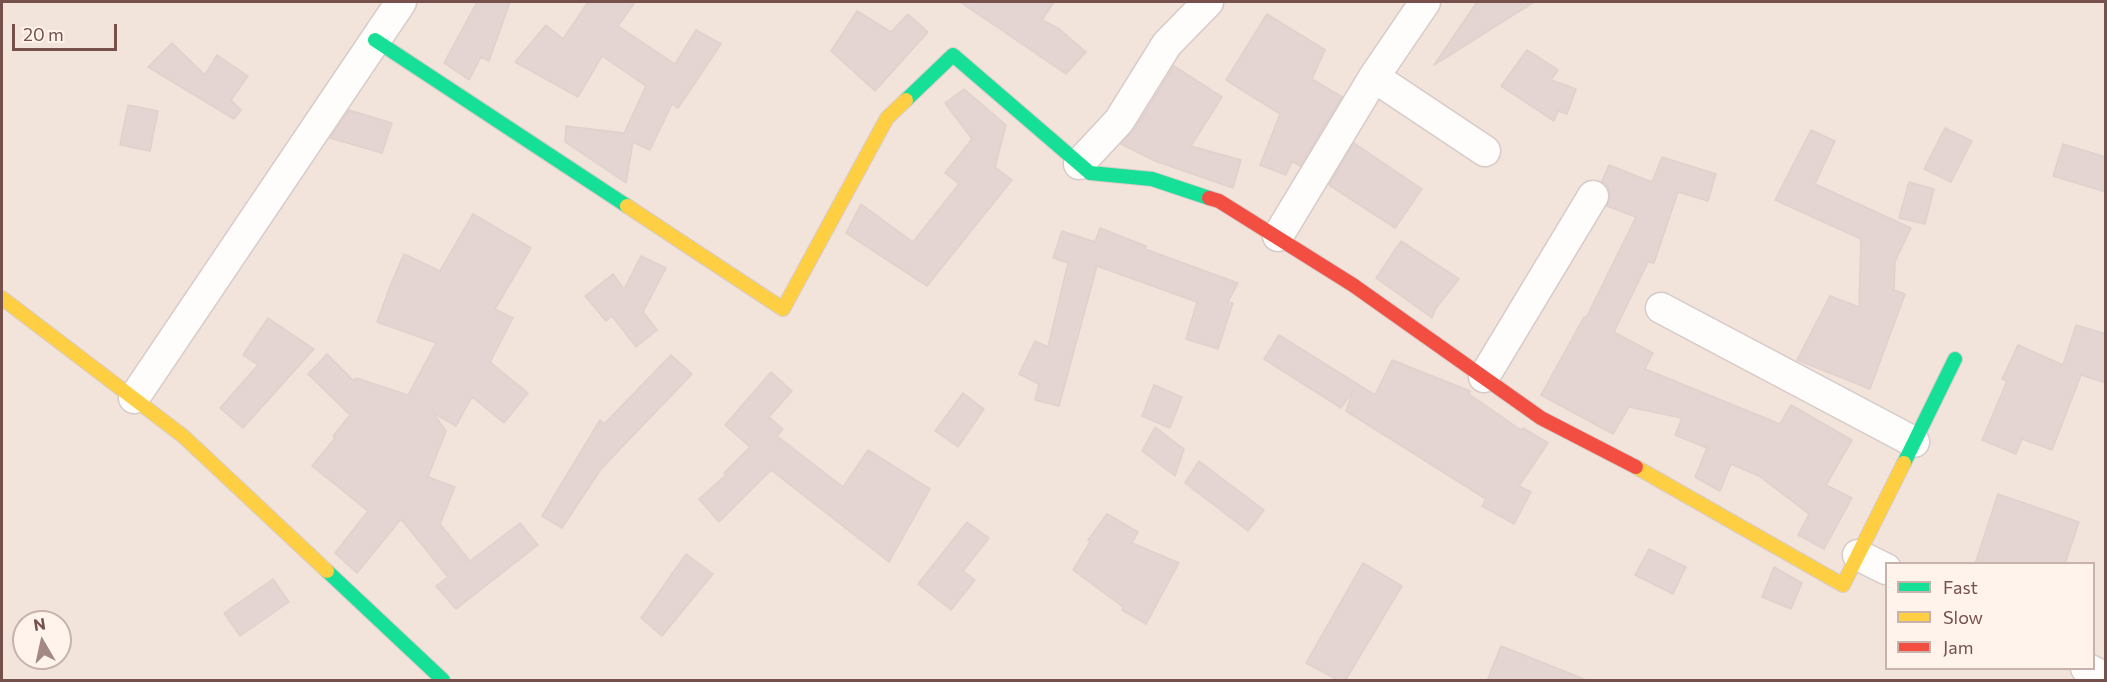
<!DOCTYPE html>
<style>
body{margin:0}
#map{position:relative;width:2107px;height:682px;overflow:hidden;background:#f7efeb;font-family:Commissioner,sans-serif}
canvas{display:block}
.frame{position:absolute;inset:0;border:3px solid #76504b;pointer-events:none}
.legend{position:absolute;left:1885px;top:562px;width:210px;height:108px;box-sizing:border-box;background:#fff3ec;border:2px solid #c8b2ac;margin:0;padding:8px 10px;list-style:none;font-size:18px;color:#76504b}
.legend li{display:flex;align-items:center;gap:12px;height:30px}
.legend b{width:30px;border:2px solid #c8b2ac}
.north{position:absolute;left:12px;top:610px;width:60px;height:60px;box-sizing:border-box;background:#fff3ec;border:2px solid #c8b2ac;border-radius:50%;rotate:351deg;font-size:16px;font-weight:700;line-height:24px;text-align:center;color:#76504b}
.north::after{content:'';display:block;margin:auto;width:21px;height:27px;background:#a38883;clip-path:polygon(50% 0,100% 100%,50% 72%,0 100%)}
.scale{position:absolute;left:12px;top:24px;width:105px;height:27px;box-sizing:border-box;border:3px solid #76504b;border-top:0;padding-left:8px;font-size:18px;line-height:21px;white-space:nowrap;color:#76504b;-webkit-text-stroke:4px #fff3ec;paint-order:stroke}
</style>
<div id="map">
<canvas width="2107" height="682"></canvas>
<div class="frame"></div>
<ul class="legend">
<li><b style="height:8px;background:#16e098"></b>Fast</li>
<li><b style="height:8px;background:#ffcf43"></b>Slow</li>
<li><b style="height:8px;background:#f24e42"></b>Jam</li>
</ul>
<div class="north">N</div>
<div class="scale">20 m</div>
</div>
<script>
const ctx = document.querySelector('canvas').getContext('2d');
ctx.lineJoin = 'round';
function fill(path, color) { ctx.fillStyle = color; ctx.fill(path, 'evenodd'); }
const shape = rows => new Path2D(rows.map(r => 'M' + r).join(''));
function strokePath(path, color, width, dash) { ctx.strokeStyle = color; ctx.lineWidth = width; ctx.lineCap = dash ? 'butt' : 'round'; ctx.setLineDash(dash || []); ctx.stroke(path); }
fill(shape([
 [2,2,2105,2,2105,680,2,680],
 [1886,564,2094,564,2094,668,1886,668],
 [24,622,60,622,60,658,24,658]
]), '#f2e3db');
const building = shape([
 [477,2,510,2,489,61,481,57,469,80,444,63,477,2],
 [588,2,635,2,618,26,675,64,696,30,721,44,678,108,672,104,650,150,633,142,626,183,565,142,566,126,624,133,646,86,602,56,578,97,515,62,546,25,563,39,588,2],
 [960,2,1054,2,1042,20,1058,28,1086,52,1066,74,960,2],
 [1477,2,1534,2,1434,65,1477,2],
 [857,11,891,32,908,14,928,32,875,91,831,51,857,11],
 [1267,14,1325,50,1312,79,1342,97,1300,166,1292,161,1286,175,1260,165,1280,114,1226,80,1267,14],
 [172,43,205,75,217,55,248,76,231,100,241,110,234,119,148,67,172,43],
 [1527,50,1558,70,1551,80,1576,89,1567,114,1558,111,1554,121,1501,86,1527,50],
 [1174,66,1222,97,1191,146,1241,160,1233,188,1155,161,1121,144,1134,130,1174,66],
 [964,89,1006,125,995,167,1012,180,927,286,846,233,861,204,913,242,959,184,945,173,972,139,945,103,964,89],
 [128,105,158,111,150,151,120,145,128,105],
 [349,110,392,123,382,153,330,138,349,110],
 [1945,128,1972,141,1951,182,1924,169,1945,128],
 [1811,130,1835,141,1815,184,1911,228,1895,262,1894,290,1905,294,1870,389,1797,360,1830,296,1859,307,1861,239,1775,200,1811,130],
 [1354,143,1422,189,1395,228,1329,185,1354,143],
 [2063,144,2106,157,2106,192,2053,176,2063,144],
 [1662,157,1716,174,1708,201,1678,192,1654,263,1648,262,1614,332,1653,353,1645,369,1780,424,1791,405,1852,440,1826,485,1852,498,1824,549,1798,535,1809,514,1759,476,1731,464,1720,491,1695,477,1707,448,1675,435,1682,418,1629,407,1613,434,1541,395,1584,317,1586,318,1636,217,1607,206,1610,196,1608,187,1602,181,1609,165,1652,182,1662,157],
 [1909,182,1934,189,1925,224,1899,218,1909,182],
 [473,214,531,248,495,309,513,318,490,362,528,393,504,423,472,397,456,426,433,413,446,431,428,477,455,487,440,524,470,561,520,523,538,545,456,609,436,586,448,577,401,519,357,573,335,553,368,511,312,466,335,438,333,436,350,415,308,374,327,354,354,381,356,378,408,395,436,343,377,322,391,284,404,254,440,271,473,214],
 [1100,228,1146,246,1145,249,1238,283,1228,302,1233,303,1218,349,1186,339,1197,302,1097,266,1059,406,1035,400,1039,384,1019,374,1035,341,1048,347,1068,263,1053,258,1062,231,1095,242,1100,228],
 [1401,241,1459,279,1436,308,1432,318,1376,278,1401,241],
 [641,256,666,268,643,312,657,330,636,347,612,316,606,321,585,296,613,274,624,289,641,256],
 [268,318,314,349,243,428,220,408,258,365,243,355,268,318],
 [2076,325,2106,334,2106,383,2081,375,2052,450,2022,439,2016,454,1982,440,2007,381,2002,379,2018,345,2063,365,2076,325],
 [1279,335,1375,395,1392,360,1470,391,1469,394,1521,430,1523,428,1548,443,1519,486,1531,492,1514,524,1482,506,1486,499,1346,411,1353,391,1341,408,1264,359,1279,335],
 [671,355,692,374,601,469,562,528,542,516,600,420,604,424,671,355],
 [771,372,792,391,769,417,783,429,777,436,843,487,868,450,930,489,889,562,771,470,719,522,699,499,726,475,724,473,750,447,725,425,771,372],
 [1154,385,1182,397,1170,428,1142,416,1154,385],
 [963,393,984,409,958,447,935,431,963,393],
 [1155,427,1184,449,1175,476,1142,451,1155,427],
 [1199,461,1264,510,1248,531,1185,483,1199,461],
 [1998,494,2079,522,2065,564,1975,564,1998,494],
 [1107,514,1138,532,1132,543,1179,563,1146,624,1122,610,1123,607,1073,570,1090,542,1088,540,1107,514],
 [967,522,989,538,963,571,975,580,951,610,918,584,967,522],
 [1649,549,1686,567,1673,594,1635,575,1649,549],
 [686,554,713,574,662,636,641,618,686,554],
 [1363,563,1402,586,1345,681,1340,681,1306,663,1363,563],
 [1774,567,1802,583,1791,609,1762,597,1774,567],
 [273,579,289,602,240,636,224,613,273,579],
 [1501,646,1584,679,1583,681,1487,681,1501,646]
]);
fill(building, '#e4d5d2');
strokePath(building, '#e0d1cd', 1.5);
const street = shape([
 [1374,77,1485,151],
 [1079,164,1119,121,1167,44,1208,2],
 [1278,236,1374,77,1425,2],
 [1661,308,1914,442],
 [1484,377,1593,196],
 [134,398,401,2],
 [1858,555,1886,569],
 [2086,668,2106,678]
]);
const fast = shape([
 [375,40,627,206],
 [906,100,953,55,1090,173,1152,179,1209,198],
 [1904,463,1955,359],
 [327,571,443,680]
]);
const slow = shape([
 [627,206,783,309,887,118,906,100],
 [2,298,183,436,327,571],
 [1636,467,1843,585,1904,463]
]);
const jam = shape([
 [1209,198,1219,201,1353,285,1541,418,1636,467]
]);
strokePath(street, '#d6cbc8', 33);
strokePath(fast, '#d8ccc9', 16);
strokePath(slow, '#d8ccc9', 16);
strokePath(jam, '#d8ccc9', 16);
strokePath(street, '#fefdfc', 30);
strokePath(fast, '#16e098', 14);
strokePath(slow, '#ffcf43', 14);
strokePath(jam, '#f24e42', 14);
</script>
